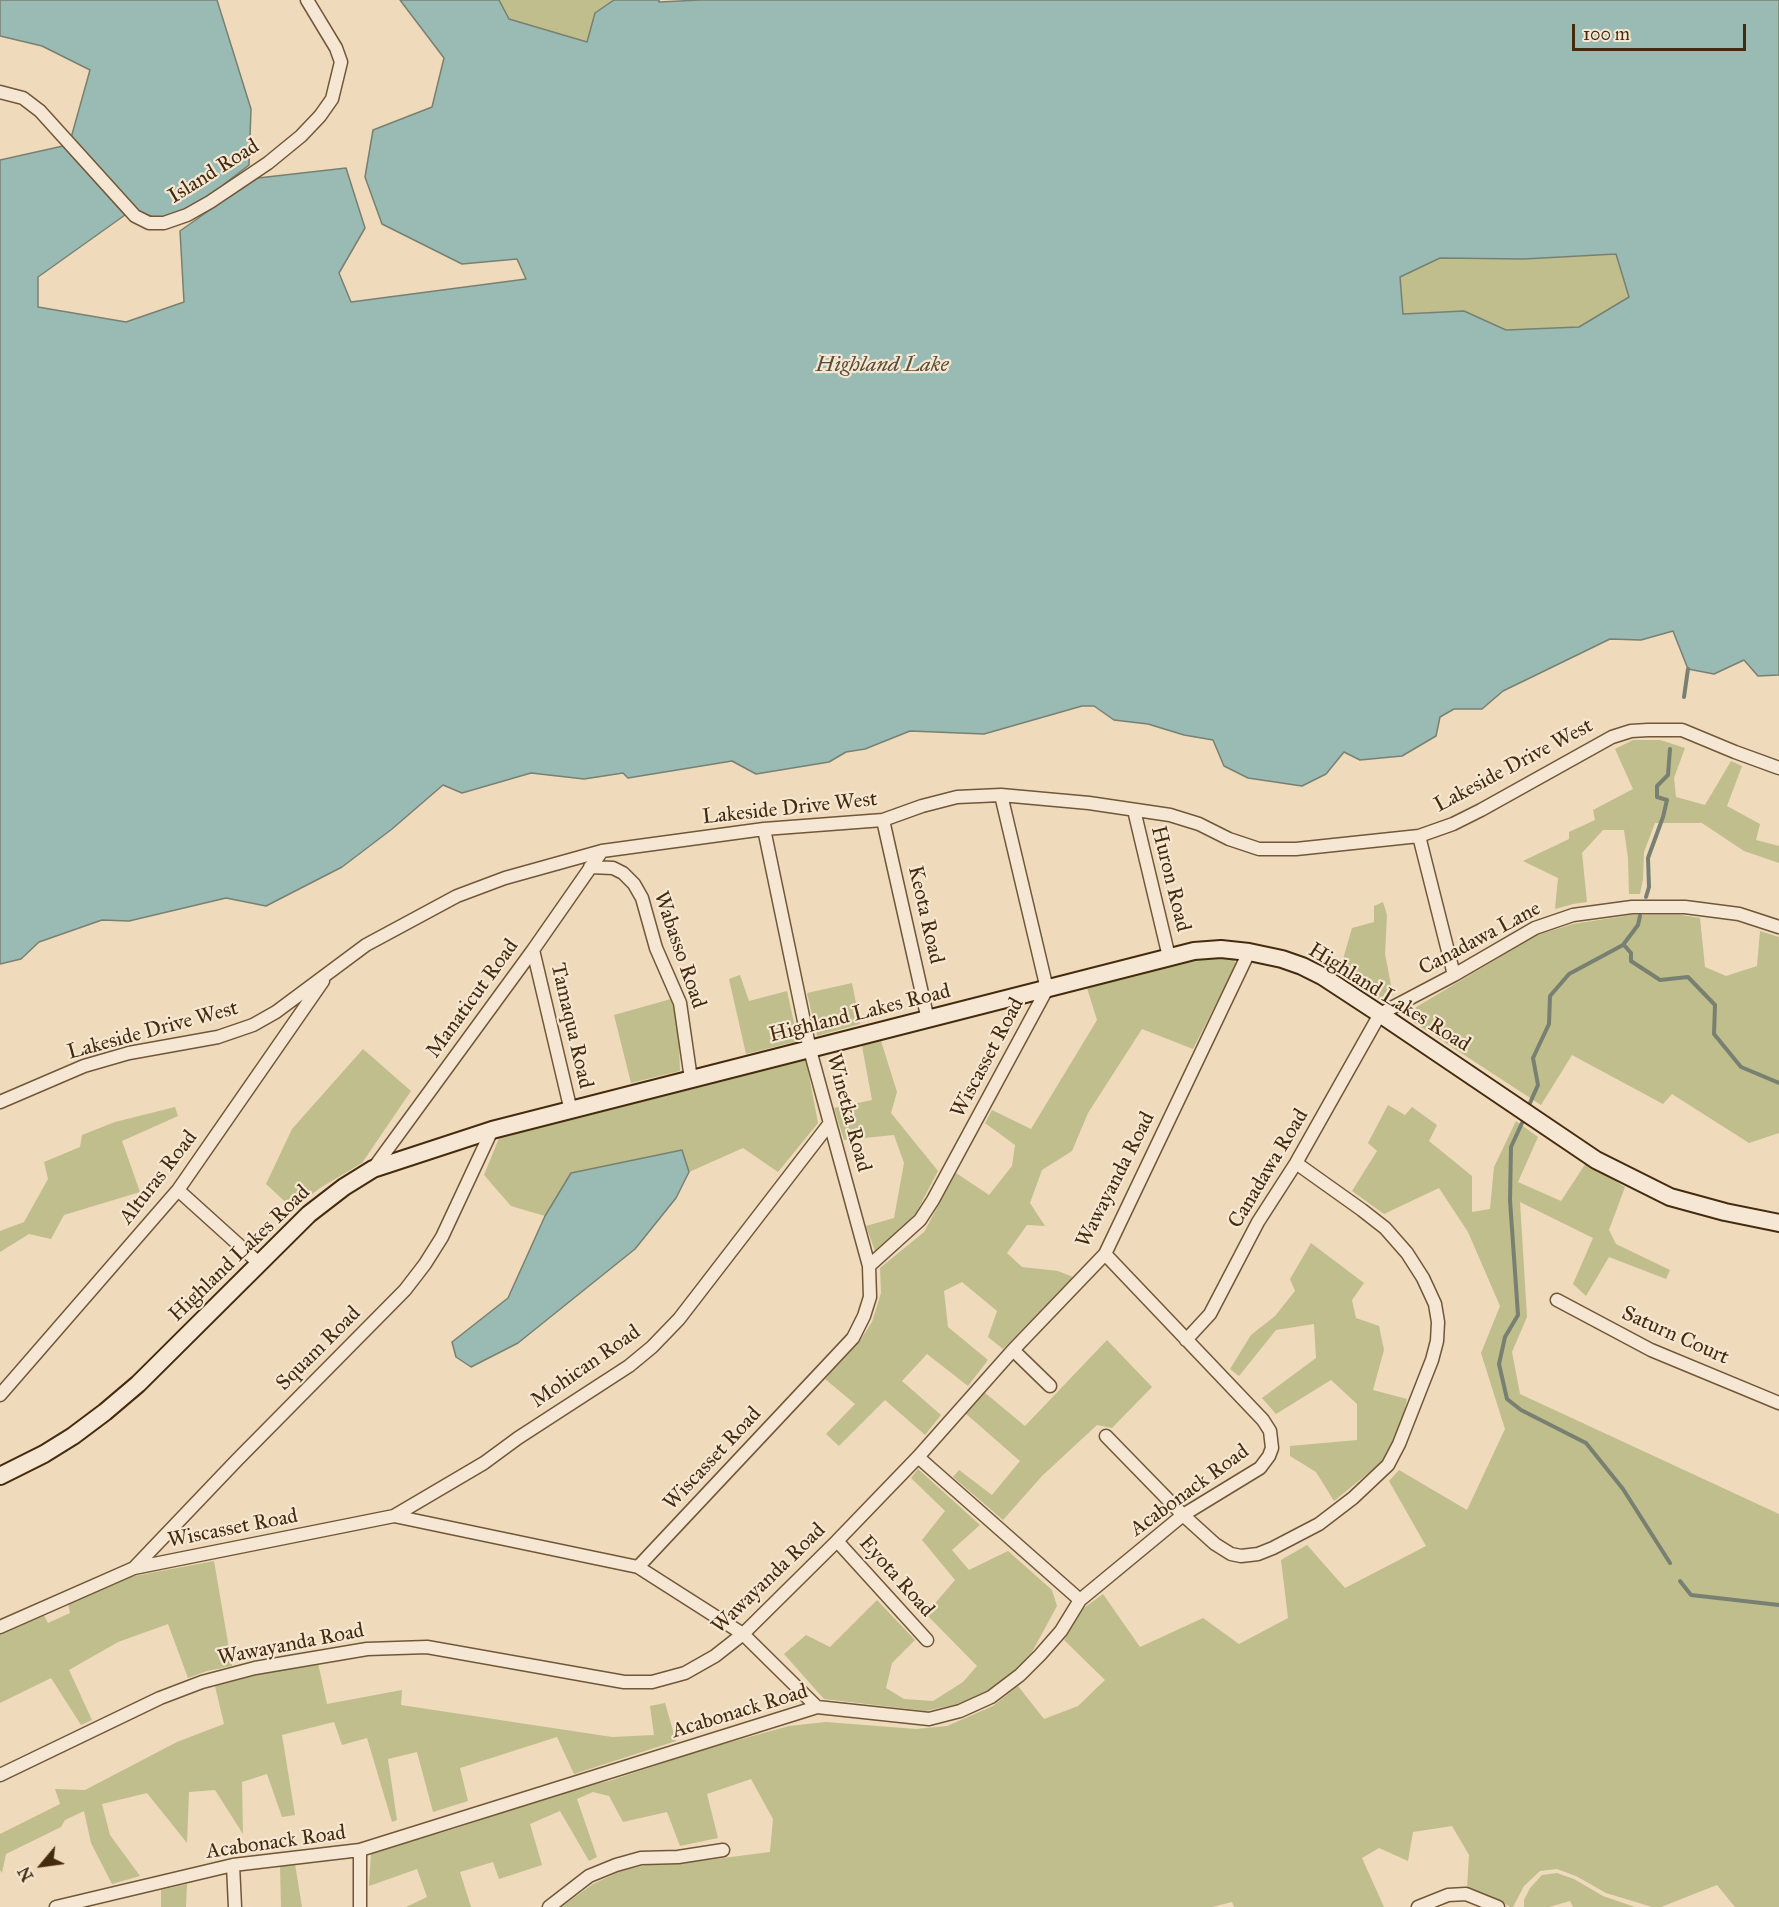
<!DOCTYPE html>
<style>
body{margin:0}
#map{position:relative;width:1779px;height:1907px;overflow:hidden;background:#efdabb;font-family:"IM FELL Great Primer",serif}
canvas{display:block}
.north{position:absolute;left:12px;top:1835px;width:60px;height:60px;-webkit-text-stroke:4px #f5e7d3;paint-order:stroke;rotate:241deg;font-size:16px;font-weight:700;line-height:24px;text-align:center;color:#452b0d}
.north::after{content:'';display:block;margin:auto;width:21px;height:27px;background:#452b0d;clip-path:polygon(50% 0,100% 100%,50% 72%,0 100%)}
.scale{position:absolute;left:1572px;top:24px;width:174px;height:27px;box-sizing:border-box;border:3px solid #452b0d;border-top:0;padding-left:8px;font-size:18px;line-height:21px;white-space:nowrap;color:#452b0d;-webkit-text-stroke:4px #f5e7d3;paint-order:stroke}
</style>
<div id="map">
<canvas width="1779" height="1907"></canvas>
<div class="north">N</div>
<div class="scale">100 m</div>
</div>
<script>
const ctx = document.querySelector('canvas').getContext('2d');
ctx.lineJoin = 'round';
function fill(path, color) { ctx.fillStyle = color; ctx.fill(path, 'evenodd'); }
const shape = rows => new Path2D(rows.map(r => 'M' + r).join(''));
function strokePath(path, color, width, dash) { ctx.strokeStyle = color; ctx.lineWidth = width; ctx.lineCap = dash ? 'butt' : 'round'; ctx.setLineDash(dash || []); ctx.stroke(path); }
function drawText(font, color, halo, rows, align = 'center') {
  ctx.font = font + ' "IM FELL Great Primer",serif'; ctx.lineWidth = 4.5; ctx.setLineDash([]); ctx.textBaseline = 'middle'; ctx.strokeStyle = halo; ctx.fillStyle = color; for (const [text, x, y, turn = 0] of rows) {
    ctx.save(); ctx.translate(x, y); ctx.rotate((+turn || 0) * Math.PI / 180); ctx.textAlign = isNaN(turn) ? turn : align; if (halo) ctx.strokeText(text, 0, 0); ctx.fillText(text, 0, 0); ctx.restore();
  }
}
fill(shape([
 [499,0,614,0,595,13,587,42,508,19],
 [1617,254,1630,298,1579,327,1506,330,1464,311,1403,314,1400,276,1440,258,1524,259],
 [1633,740,1660,740,1685,748,1674,778,1676,797,1705,805,1731,761,1742,766,1727,806,1760,824,1756,840,1779,846,1779,863,1744,851,1702,823,1655,823,1644,852,1643,879,1640,894,1629,894,1628,858,1624,830,1603,830,1582,853,1587,902,1573,904,1555,909,1558,878,1523,861,1569,839,1569,832,1595,820,1593,810,1633,789,1615,749],
 [1383,902,1387,915,1385,954,1393,995,1382,1001,1339,973,1352,928,1374,922,1374,906],
 [1631,915,1682,915,1700,918,1705,967,1726,976,1757,966,1760,931,1779,937,1779,1133,1749,1143,1672,1094,1663,1104,1572,1055,1541,1105,1412,1021,1413,1009,1537,935,1573,924],
 [1233,958,1236,964,1193,1049,1142,1029,1088,1113,1072,1151,1042,1170,1030,1203,1045,1226,1027,1225,1007,1253,1022,1267,1058,1271,1073,1277,1003,1349,988,1337,997,1311,962,1282,944,1291,948,1327,988,1360,968,1386,927,1354,902,1381,941,1415,925,1435,885,1400,839,1446,826,1434,855,1404,825,1379,857,1345,872,1322,881,1293,880,1268,924,1232,956,1173,989,1195,1012,1166,1015,1145,985,1123,992,1110,1031,1129,1097,1020,1087,988,1196,959],
 [740,975,749,1001,787,991,798,1041,746,1054,729,979],
 [852,983,860,1024,817,1036,807,993],
 [671,999,678,1023,680,1071,631,1083,614,1015],
 [881,1041,897,1092,891,1113,938,1171,916,1213,897,1234,875,1251,866,1226,894,1218,904,1163,894,1135,844,1140,834,1108,872,1100,862,1046],
 [363,1049,411,1091,362,1163,320,1188,293,1209,266,1184,292,1129],
 [806,1060,818,1123,778,1172,743,1148,689,1172,681,1150,571,1173,545,1216,511,1206,484,1175,499,1138],
 [1388,1105,1405,1115,1412,1107,1437,1125,1429,1141,1472,1176,1472,1212,1490,1209,1494,1167,1516,1121,1538,1137,1518,1182,1561,1201,1586,1163,1625,1187,1609,1230,1616,1244,1670,1270,1666,1279,1609,1257,1586,1296,1573,1284,1593,1238,1520,1202,1527,1317,1512,1352,1520,1394,1779,1514,1779,1907,1735,1907,1717,1885,1661,1907,1652,1907,1606,1893,1576,1876,1557,1869,1540,1871,1524,1886,1513,1907,1510,1907,1501,1901,1467,1888,1469,1855,1452,1826,1413,1832,1408,1861,1379,1848,1362,1858,1384,1907,1234,1907,1232,1902,1212,1907,561,1907,593,1884,621,1871,646,1865,676,1864,770,1852,773,1819,751,1779,707,1794,718,1838,680,1846,667,1812,623,1822,609,1796,593,1792,577,1799,597,1857,589,1861,560,1811,530,1824,542,1865,499,1879,493,1862,460,1872,471,1907,406,1907,427,1897,417,1869,369,1886,371,1853,457,1828,572,1789,609,1781,702,1750,789,1726,826,1722,916,1729,947,1726,993,1706,1018,1686,1044,1719,1078,1706,1105,1680,1064,1640,1084,1608,1103,1594,1140,1647,1203,1618,1239,1644,1288,1618,1281,1560,1307,1545,1345,1588,1426,1546,1389,1481,1399,1470,1467,1510,1505,1429,1481,1353,1500,1306,1468,1232,1439,1188,1384,1214,1352,1191,1377,1151,1368,1143],
 [175,1107,178,1116,122,1141,140,1192,64,1215,51,1239,29,1234,0,1252,0,1231,24,1222,48,1179,44,1162,80,1147,82,1135,115,1122],
 [1311,1243,1364,1283,1352,1300,1356,1318,1379,1326,1384,1350,1373,1390,1407,1399,1401,1427,1382,1462,1334,1501,1316,1472,1290,1456,1290,1446,1357,1440,1357,1404,1331,1380,1276,1414,1262,1398,1316,1358,1314,1324,1276,1330,1239,1376,1230,1369,1251,1335,1275,1316,1295,1291,1290,1279],
 [1107,1340,1152,1387,1112,1428,1097,1425,1042,1476,1003,1520,953,1477,959,1470,992,1495,1020,1461,965,1413,984,1392,1025,1426],
 [918,1469,980,1525,952,1550,969,1570,1008,1551,1052,1590,1057,1606,1032,1652,1017,1669,989,1691,957,1704,926,1711,824,1699,784,1654,806,1635,830,1647,877,1600,915,1640,892,1663,886,1688,904,1699,933,1701,963,1682,977,1666,926,1614,955,1580,922,1540,945,1511,911,1478],
 [214,1561,232,1666,207,1671,188,1678,168,1624,118,1642,69,1670,92,1720,81,1725,51,1678,0,1703,0,1633,43,1613,48,1623,70,1613,68,1603,129,1577],
 [318,1663,327,1704,402,1690,401,1705,612,1737,654,1735,650,1706,665,1703,676,1741,574,1774,557,1737,460,1768,468,1801,433,1812,417,1752,388,1759,397,1820,392,1822,367,1738,342,1745,334,1722,282,1735,295,1815,282,1817,267,1774,242,1782,243,1834,215,1790,189,1792,187,1843,147,1793,102,1804,110,1835,140,1876,112,1884,91,1843,84,1811,65,1820,61,1827,6,1854,2,1873,0,1870,0,1834,60,1804,55,1789,85,1790,177,1742,224,1724,215,1686,257,1675],
 [295,1864,302,1907,281,1907,280,1866],
 [1557,1873,1574,1879,1603,1896,1635,1907,1573,1907,1570,1901,1549,1907,1524,1907,1524,1900,1530,1888,1542,1875],
 [187,1884,186,1907,161,1907,161,1890]
]), '#bfbe8c');
const water = shape([
 [0,0,217,0,251,109,249,165,223,185,231,196,258,178,346,168,365,228,339,273,351,302,526,279,517,259,462,264,382,224,365,177,373,130,432,107,444,58,400,0,499,0,509,19,587,42,595,13,614,0,659,0,659,2,700,0,1779,0,1779,675,1758,676,1744,660,1714,674,1688,669,1673,631,1641,640,1610,639,1503,691,1482,709,1454,709,1440,717,1436,736,1402,756,1360,760,1344,752,1326,774,1302,786,1248,778,1224,766,1213,740,1184,735,1148,724,1114,720,1094,706,1082,706,984,734,910,731,865,749,846,752,829,762,756,774,732,761,628,778,623,773,584,779,531,773,462,793,443,785,392,829,342,867,266,906,226,898,129,921,102,920,39,942,21,959,0,964,0,160,63,146,125,215,38,277,38,307,126,322,184,302,180,231,214,207,207,198,177,215,159,219,137,211,71,138,90,70,42,46,0,36,0,0],
 [1616,254,1629,297,1579,327,1506,330,1464,311,1403,314,1400,277,1440,258,1524,259,1616,254],
 [682,1150,689,1172,676,1198,635,1249,518,1343,471,1367,456,1357,452,1342,508,1298,545,1216,571,1173,682,1150]
]);
fill(water, '#9abab4');
strokePath(water, '#788171', 1.5);
strokePath(shape([
 [1684,697,1688,669],
 [1646,897,1649,887,1648,858,1663,817,1667,800,1657,797,1657,786,1668,775,1670,749],
 [1624,945,1631,953,1631,961,1660,980,1688,977,1715,1005,1714,1034,1741,1067,1779,1083],
 [1530,1103,1538,1085,1533,1058,1549,1024,1550,996,1569,974,1623,945,1638,925,1640,916],
 [1522,1123,1511,1147,1510,1200,1518,1315,1505,1337,1499,1364,1507,1399,1521,1410,1586,1443,1623,1489,1670,1563],
 [1680,1581,1691,1595,1779,1605]
]), '#788171', 4);
const street = shape([
 [0,92,23,98,40,111,135,216,149,223,164,223,187,215,210,202,268,163,301,136,320,116,332,99,341,62,336,48,307,0],
 [1134,810,1169,957],
 [883,820,928,1020],
 [764,829,810,1050,869,1266],
 [1419,836,1454,975],
 [590,867,613,868,623,873,634,884,642,898,656,948,680,1003,691,1079],
 [533,950,571,1111],
 [0,1102,84,1066,129,1053,218,1037,253,1025,276,1012,366,945,457,896,505,878,602,851,764,829,883,820,922,806,957,797,1001,795,1089,803,1170,815,1199,824,1229,839,1259,849,1296,849,1419,836,1453,824,1481,810,1612,737,1631,731,1648,730,1682,730,1735,752,1779,768],
 [373,1169,533,950,602,851],
 [178,1190,260,1264],
 [1557,1300,1651,1350,1779,1403],
 [1186,1340,1210,1314,1258,1222,1296,1163,1380,1014,1454,975,1535,928,1573,915,1632,907,1685,907,1739,914,1779,927],
 [1013,1350,1050,1386],
 [0,1395,178,1190,323,981],
 [1106,1436,1183,1515,1215,1544,1231,1554,1241,1556,1258,1554,1273,1548,1319,1524,1353,1498,1388,1465,1399,1444,1432,1360,1437,1341,1438,1322,1435,1304,1423,1278,1407,1253,1385,1228,1362,1210,1296,1163],
 [918,1457,1080,1600],
 [394,1516,484,1463,518,1438,629,1366,652,1347,679,1319,830,1123],
 [837,1541,927,1640],
 [638,1567,853,1338,864,1316,870,1297,869,1266,920,1220,933,1200,1047,989,1001,795],
 [134,1568,237,1460,405,1290,425,1264,442,1237,492,1130],
 [0,1627,134,1568,394,1516,638,1567,743,1634,817,1707],
 [0,1775,160,1698,202,1682,255,1668,367,1649,427,1647,624,1682,652,1682,685,1673,715,1656,743,1634,837,1541,918,1457,1013,1350,1105,1254,1249,952],
 [360,1850,360,1907],
 [233,1865,235,1907],
 [56,1907,233,1865,360,1850,817,1707,929,1719,960,1711,991,1697,1020,1675,1040,1655,1061,1631,1080,1600,1183,1515,1260,1468,1269,1456,1272,1448,1270,1431,1263,1420,1105,1254],
 [549,1907,589,1876,616,1865,641,1858,678,1857,723,1850],
 [1418,1907,1448,1895,1466,1894,1498,1907]
]);
const secondary = shape([
 [0,1476,44,1454,73,1436,105,1412,138,1384,309,1214,344,1187,373,1169,492,1130,1194,951,1221,949,1249,952,1282,959,1302,966,1322,976,1380,1014,1596,1160,1670,1197,1725,1212,1779,1223]
]);
strokePath(street, '#705738', 15);
strokePath(secondary, '#452b0d', 20);
strokePath(street, '#f5e7d3', 12);
strokePath(secondary, '#f5e7d3', 16);
drawText('21px', '#452b0d', '#f5e7d3', [
 ["Island Road",214,172,-32],
 ["Lakeside Drive West",1514,766,-28],
 ["Lakeside Drive West",790,809,-6],
 ["Huron Road",1170,879,76],
 ["Keota Road",925,915,77],
 ["Canadawa Lane",1480,939,-28],
 ["Wabasso Road",679,950,71],
 ["Highland Lakes Road",1389,998,32],
 ["Manaticut Road",473,999,-54],
 ["Highland Lakes Road",860,1014,-14],
 ["Tamaqua Road",571,1026,77],
 ["Lakeside Drive West",153,1031,-15],
 ["Wiscasset Road",988,1058,-62],
 ["Winetka Road",848,1113,75],
 ["Canadawa Road",1269,1169,-59],
 ["Alturas Road",159,1178,-52],
 ["Wawayanda Road",1116,1180,-63],
 ["Highland Lakes Road",240,1254,-44],
 ["Saturn Court",1675,1336,24],
 ["Squam Road",319,1349,-45],
 ["Mohican Road",586,1367,-35],
 ["Wiscasset Road",713,1459,-47],
 ["Acabonack Road",1190,1491,-36],
 ["Wiscasset Road",233,1529,-11],
 ["Eyota Road",896,1577,48],
 ["Wawayanda Road",769,1579,-44],
 ["Wawayanda Road",291,1645,-11],
 ["Acabonack Road",740,1712,-17],
 ["Acabonack Road",276,1843,-8]
]);
drawText('italic 22px', '#5a4f37', '#f5e7d3', [
 ["Highland Lake",882,366]
]);
</script>
